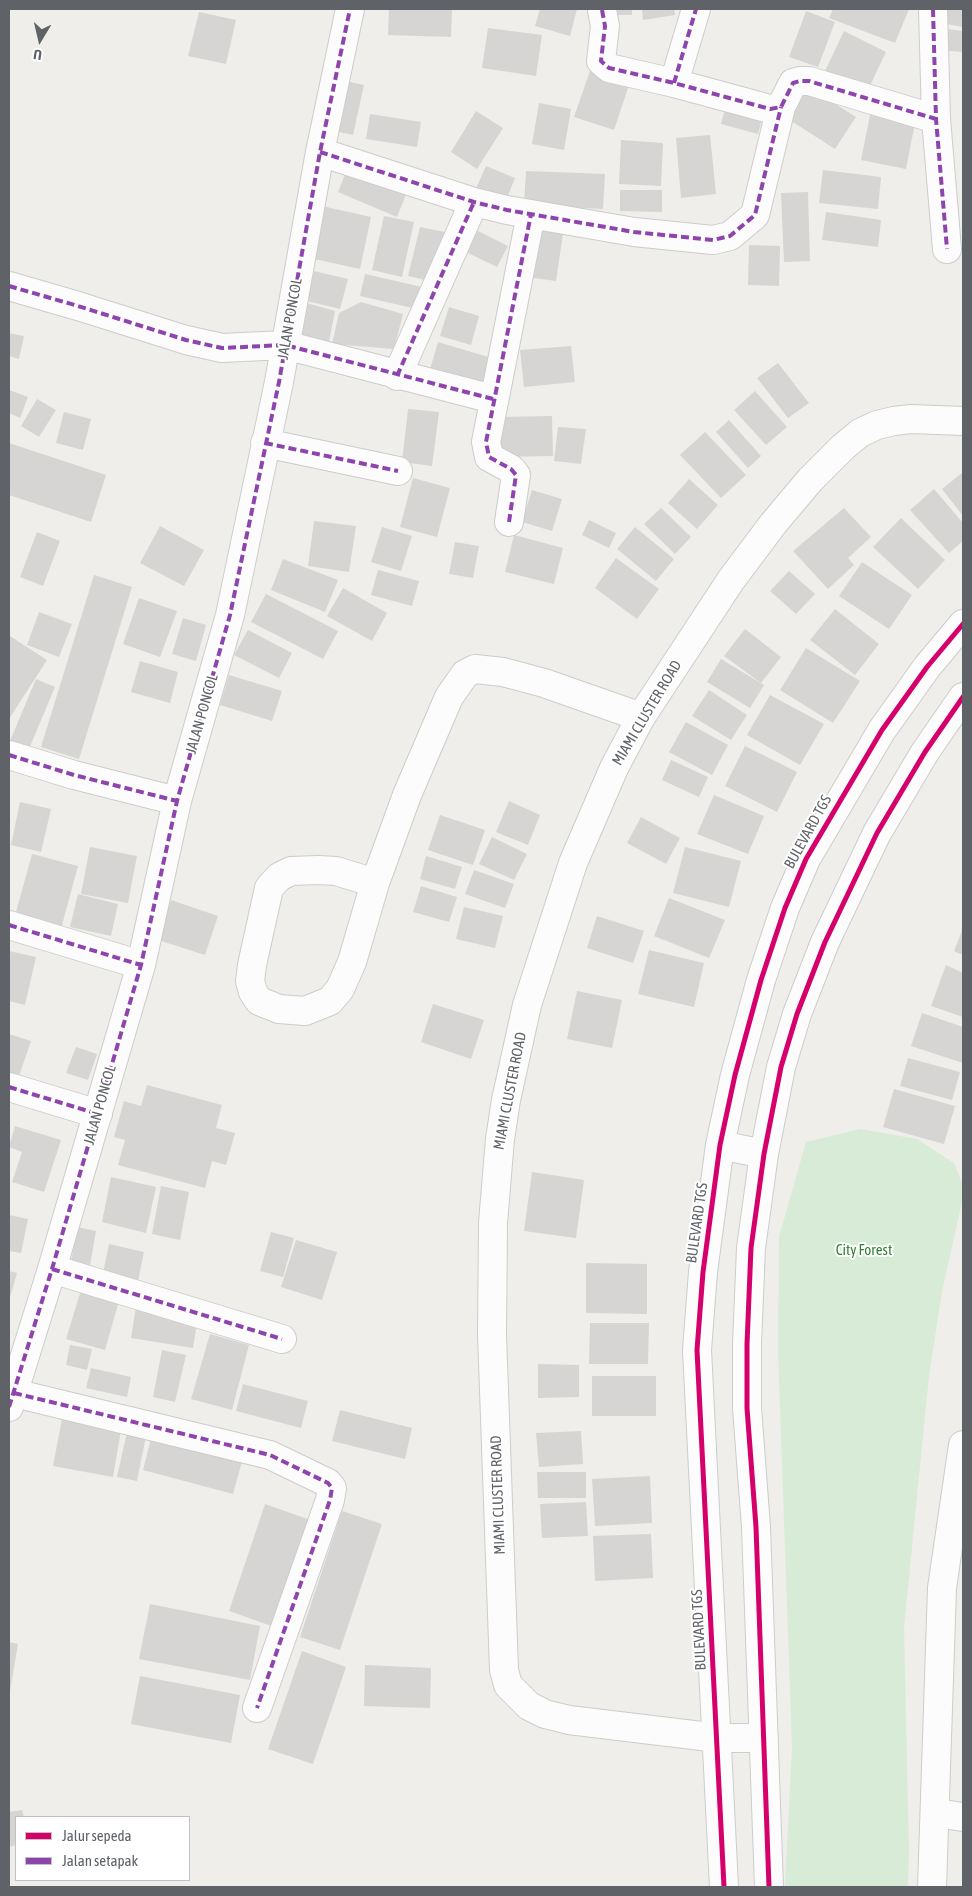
<!DOCTYPE html>
<style>
body{margin:0}
#map{position:relative;width:972px;height:1896px;overflow:hidden;background:#efeeea;font-family:"Asap Condensed",sans-serif}
canvas{display:block}
.frame{position:absolute;inset:0;border:10px solid #5f6368;pointer-events:none}
.legend{position:absolute;left:15px;top:1816px;width:175px;height:65px;box-sizing:border-box;background:#fff;border:1px solid #bfc1c3;margin:0;padding:6px 9px;list-style:none;font-size:15px;color:#5f6368}
.legend li{display:flex;align-items:center;gap:10px;height:25px}
.legend b{width:25px;border:1px solid #bfc1c3}
.north{position:absolute;left:15px;top:15px;width:50px;height:50px;-webkit-text-stroke:4px #fff;paint-order:stroke;rotate:189deg;font-size:14px;font-weight:700;line-height:20px;text-align:center;color:#5f6368}
.north::after{content:'';display:block;margin:auto;width:18px;height:22px;background:#5f6368;clip-path:polygon(50% 0,100% 100%,50% 72%,0 100%)}
</style>
<div id="map">
<canvas width="972" height="1896"></canvas>
<div class="frame"></div>
<ul class="legend">
<li><b style="height:6px;background:#d6006c"></b>Jalur sepeda</li>
<li><b style="height:6px;background:#8e44ad"></b>Jalan setapak</li>
</ul>
<div class="north">U</div>
</div>
<script>
const ctx = document.querySelector('canvas').getContext('2d');
ctx.lineJoin = 'round';
function fill(path, color) { ctx.fillStyle = color; ctx.fill(path, 'evenodd'); }
const shape = rows => new Path2D(rows.map(r => 'M' + r).join(''));
function strokePath(path, color, width, dash) { ctx.strokeStyle = color; ctx.lineWidth = width; ctx.lineCap = dash ? 'butt' : 'round'; ctx.setLineDash(dash || []); ctx.stroke(path); }
function drawText(font, color, halo, rows, align = 'center') {
  ctx.font = font + ' "Asap Condensed",sans-serif'; ctx.lineWidth = 4; ctx.setLineDash([]); ctx.textBaseline = 'middle'; ctx.strokeStyle = halo; ctx.fillStyle = color; for (const [text, x, y, turn = 0] of rows) {
    ctx.save(); ctx.translate(x, y); ctx.rotate((+turn || 0) * Math.PI / 180); ctx.textAlign = isNaN(turn) ? turn : align; if (halo) ctx.strokeText(text, 0, 0); ctx.fillText(text, 0, 0); ctx.restore();
  }
}
fill(shape([
 [860,1129,917,1139,954,1163,963,1185,963,1197,942,1292,929,1376,904,1628,909,1853,908,1887,785,1887,792,1747,778,1351,779,1237,806,1142]
]), '#d8ebd6');
fill(shape([
 [389,9,452,9,451,37,388,35],
 [540,9,577,9,570,36,535,26],
 [606,9,632,9,632,15,606,15],
 [642,9,674,9,675,15,643,20],
 [833,9,909,9,895,43,829,18],
 [938,9,963,9,963,27,935,22],
 [806,11,835,22,818,67,789,57],
 [199,12,236,20,226,64,188,56],
 [488,28,542,35,536,76,482,68],
 [940,28,963,31,963,52,938,50],
 [844,31,886,52,867,92,825,71],
 [590,71,629,85,614,130,574,117],
 [341,80,364,85,353,135,331,130],
 [805,85,856,117,835,149,785,117],
 [539,103,571,109,564,150,532,144],
 [726,105,763,115,758,134,721,124],
 [476,111,503,128,477,169,451,152],
 [370,114,421,122,417,147,366,139],
 [870,115,915,123,906,169,861,160],
 [710,135,716,194,681,198,676,138],
 [621,140,663,143,661,186,619,184],
 [486,166,515,178,503,208,473,195],
 [348,167,407,192,397,217,338,192],
 [823,170,881,177,878,209,819,203],
 [526,171,605,174,603,209,524,205],
 [620,190,662,190,662,212,620,211],
 [808,192,810,261,784,262,781,193],
 [322,206,371,217,360,269,310,258],
 [826,212,881,220,878,247,822,240],
 [384,216,414,222,402,277,372,270],
 [535,223,564,227,556,281,527,277],
 [420,227,445,232,434,282,408,276],
 [476,230,508,246,497,267,466,252],
 [749,245,780,246,779,286,748,285],
 [314,271,348,279,340,309,307,301],
 [365,274,422,287,417,309,360,296],
 [299,301,335,311,328,347,293,343],
 [361,302,403,314,394,349,332,344,339,313],
 [449,307,479,316,471,345,440,336],
 [9,333,24,336,19,359,9,356],
 [438,342,495,359,486,393,428,376],
 [571,346,575,382,524,387,520,350],
 [778,363,809,403,788,418,757,378],
 [9,390,28,397,20,418,9,413],
 [755,391,787,427,766,445,734,410],
 [37,399,56,410,39,437,21,426],
 [408,409,439,412,432,466,402,462],
 [64,412,91,419,83,450,56,443],
 [552,416,553,456,494,457,493,417],
 [729,420,761,456,748,468,716,432],
 [558,427,586,429,581,464,554,461],
 [705,432,746,475,721,498,680,455],
 [9,443,106,475,91,522,9,495],
 [963,472,963,516,942,489],
 [413,478,450,488,437,537,400,527],
 [689,479,718,505,697,529,668,503],
 [934,489,963,523,963,541,949,553,910,510],
 [532,490,562,499,552,531,522,522],
 [661,508,691,537,675,554,644,524],
 [844,508,871,537,848,558,854,565,828,589,793,551],
 [901,518,945,560,918,589,873,547],
 [589,520,616,533,609,548,582,535],
 [314,521,356,526,349,572,308,566],
 [160,526,204,550,184,586,140,563],
 [382,527,412,536,401,571,371,562],
 [635,527,674,559,656,581,617,549],
 [37,532,60,541,43,586,20,577],
 [514,535,563,548,554,584,505,572],
 [455,542,479,546,473,578,449,574],
 [616,558,659,589,637,619,595,588],
 [283,559,338,580,325,612,271,590],
 [862,562,912,595,889,629,839,596],
 [378,570,419,581,412,606,371,595],
 [789,571,815,594,796,614,770,591],
 [94,575,132,587,79,759,41,747],
 [343,588,387,613,372,641,327,616],
 [266,594,338,631,323,659,251,622],
 [139,598,177,611,160,657,123,644],
 [835,609,879,644,855,675,810,640],
 [39,612,72,624,59,657,27,645],
 [183,618,206,625,196,661,172,654],
 [745,629,781,657,761,683,724,656],
 [248,630,292,653,279,678,234,655],
 [10,636,47,660,9,719,9,637],
 [806,648,860,681,833,723,780,690],
 [721,659,764,685,750,708,707,682],
 [140,661,178,672,170,703,131,692],
 [229,675,282,691,272,721,220,705],
 [36,679,55,687,29,749,10,741],
 [709,690,747,715,731,740,692,716],
 [770,695,824,724,800,765,747,735],
 [686,722,728,745,712,775,669,752],
 [745,746,797,772,777,812,725,786],
 [671,760,708,777,699,797,662,780],
 [714,795,764,816,748,854,697,834],
 [509,801,540,815,528,845,496,832],
 [20,802,51,809,41,852,11,845],
 [440,815,485,830,473,865,428,850],
 [641,817,680,838,666,864,627,843],
 [492,837,527,854,514,880,479,864],
 [90,847,137,856,128,903,81,894],
 [685,847,741,861,729,907,673,893],
 [32,854,78,866,59,936,13,923],
 [426,856,462,867,455,889,420,879],
 [474,870,514,884,505,908,465,894],
 [421,886,457,897,449,922,413,912],
 [78,894,118,904,111,936,70,927],
 [669,898,725,920,709,958,654,936],
 [171,900,218,916,205,955,158,940],
 [464,907,503,916,495,948,456,939],
 [597,916,644,931,633,963,587,948],
 [963,928,963,955,954,951],
 [649,950,704,963,694,1007,638,994],
 [9,951,36,957,25,1005,9,1001],
 [946,965,963,973,963,1017,931,1006],
 [577,991,622,1000,612,1048,567,1039],
 [433,1004,484,1020,471,1059,421,1042],
 [922,1013,963,1027,963,1063,911,1046],
 [9,1034,31,1041,16,1085,9,1082],
 [76,1047,97,1054,88,1080,66,1073],
 [908,1058,960,1072,952,1100,900,1086],
 [147,1085,222,1105,216,1128,235,1133,226,1165,212,1161,205,1188,118,1165,125,1140,114,1137,124,1101,141,1106],
 [894,1089,955,1106,944,1144,883,1127],
 [15,1126,61,1140,44,1192,12,1182,22,1152,9,1147],
 [532,1172,584,1180,576,1238,524,1231],
 [111,1177,156,1187,146,1233,102,1222],
 [161,1186,189,1192,180,1240,152,1234],
 [9,1215,28,1219,21,1253,9,1251],
 [77,1227,96,1231,89,1271,70,1267],
 [271,1232,294,1238,283,1277,260,1271],
 [296,1240,337,1252,322,1300,281,1287],
 [109,1244,144,1252,137,1286,102,1278],
 [586,1263,647,1264,647,1314,586,1313],
 [9,1271,17,1273,9,1301],
 [81,1290,119,1301,105,1350,66,1339],
 [136,1307,198,1316,193,1348,131,1338],
 [590,1323,649,1323,648,1364,589,1364],
 [210,1334,249,1345,232,1410,191,1399],
 [70,1345,92,1349,87,1370,66,1365],
 [162,1350,186,1355,175,1402,153,1397],
 [538,1364,579,1365,579,1397,538,1398],
 [91,1368,131,1377,127,1397,86,1388],
 [592,1376,656,1376,656,1416,592,1416],
 [243,1384,308,1401,301,1428,236,1411],
 [340,1410,412,1428,405,1459,332,1441],
 [62,1419,121,1430,113,1477,53,1466],
 [581,1431,583,1464,539,1467,536,1433],
 [127,1432,146,1436,137,1481,117,1477],
 [152,1435,243,1458,233,1494,143,1470],
 [537,1472,586,1472,586,1498,538,1498],
 [650,1476,652,1523,595,1526,592,1479],
 [586,1502,588,1536,542,1538,540,1504],
 [265,1504,316,1522,280,1629,229,1611],
 [342,1511,382,1524,340,1650,300,1637],
 [651,1534,653,1578,595,1581,593,1536],
 [150,1604,260,1626,250,1680,139,1659],
 [9,1642,18,1644,10,1691,9,1690],
 [302,1651,346,1667,313,1764,268,1749],
 [365,1665,431,1668,430,1708,364,1706],
 [140,1676,240,1695,231,1743,131,1724],
 [22,1810,24,1817,16,1817,16,1845,9,1847,9,1812]
]), '#d6d5d3');
const minor = shape([
 [933,9,936,119,947,249],
 [602,10,605,26,601,61,609,68,674,83,770,109,781,107,793,83,800,81,809,81,936,119],
 [674,83,696,9],
 [320,152,474,202,507,210,634,232,713,240,730,236,755,215,781,107],
 [9,286,78,306,186,340,222,348,285,345,493,399],
 [397,376,474,202],
 [265,443,398,471],
 [509,522,516,475,511,469,489,457,486,442,531,214],
 [9,755,74,775,177,801],
 [375,883,336,871,318,870,291,871,279,877,269,888,252,965,250,981,253,992,259,1001,279,1009,305,1011,330,1001,340,989,352,962,375,883,407,795,449,697,465,674,475,669,503,672,544,683,641,717],
 [9,925,141,965],
 [9,1087,98,1114],
 [720,1145,764,1154],
 [52,1269,282,1339],
 [14,1393,270,1455,328,1483,332,1488,330,1500,257,1708],
 [9,1407,52,1269,141,965,177,801,230,615,279,382,320,152,350,9],
 [764,1738,718,1738,569,1720,545,1714,529,1706,508,1685,504,1670,492,1334,493,1223,500,1139,506,1100,527,1005,573,863,614,768,641,717,731,580,773,524,810,480,843,447,860,433,877,425,894,421,911,419,963,421],
 [936,1813,963,1817],
 [724,1887,697,1350,703,1272,720,1145,735,1075,761,980,785,908,806,859,882,730,927,667,963,624],
 [769,1887,756,1527,747,1408,747,1344,751,1248,764,1154,781,1067,797,1014,825,942,877,833,925,752,963,697],
 [932,1887,942,1588,963,1445]
]);
strokePath(minor, '#cbcccc', 30);
strokePath(minor, '#fdfcfc', 28);
strokePath(shape([
 [933,9,936,119,947,249],
 [602,10,605,26,601,61,609,68,674,83,770,109,781,107,793,83,800,81,809,81,936,119],
 [674,83,696,9],
 [320,152,474,202,507,210,634,232,713,240,730,236,755,215,781,107],
 [9,286,78,306,186,340,222,348,285,345,493,399],
 [397,376,474,202],
 [265,443,398,471],
 [509,522,516,475,511,469,489,457,486,442,531,214],
 [9,755,74,775,177,801],
 [9,925,141,965],
 [9,1087,98,1114],
 [52,1269,282,1339],
 [14,1393,270,1455,328,1483,332,1488,330,1500,257,1708],
 [9,1407,52,1269,141,965,177,801,230,615,279,382,320,152,350,9]
]), '#8e44ad', 4, [8, 4]);
strokePath(shape([
 [724,1887,697,1350,703,1272,720,1145,735,1075,761,980,785,908,806,859,882,730,927,667,963,624],
 [769,1887,756,1527,747,1408,747,1344,751,1248,764,1154,781,1067,797,1014,825,942,877,833,925,752,963,697]
]), '#d6006c', 5);
drawText('15px', '#5f6368', '#fff', [
 ["JALAN PONCOL",290,319,-80],
 ["MIAMI CLUSTER ROAD",647,713,-59],
 ["JALAN PONCOL",202,714,-74],
 ["BULEVARD TGS",808,832,-61],
 ["MIAMI CLUSTER ROAD",510,1091,-79],
 ["JALAN PONCOL",100,1105,-74],
 ["BULEVARD TGS",697,1223,-82],
 ["MIAMI CLUSTER ROAD",498,1495,-92],
 ["BULEVARD TGS",699,1630,-93]
]);
drawText('15px', '#348238', '#fff', [
 ["City Forest",864,1250]
]);
</script>
